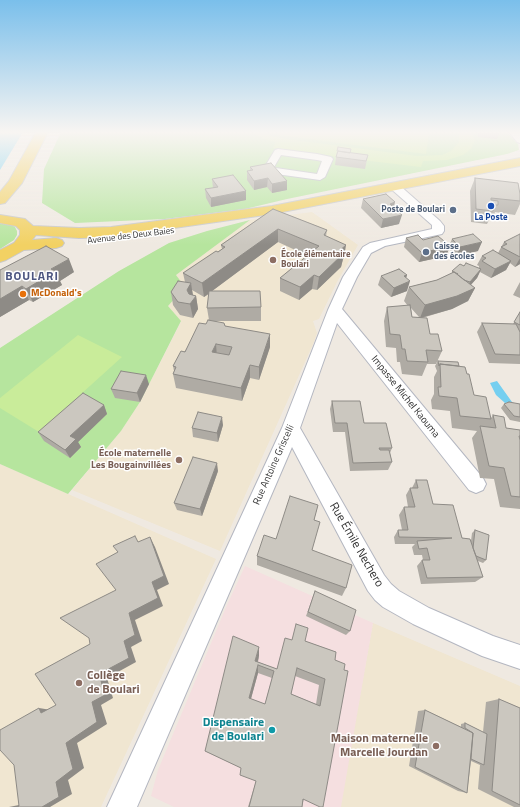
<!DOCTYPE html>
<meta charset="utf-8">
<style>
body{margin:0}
canvas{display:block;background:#efe9e1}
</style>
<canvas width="520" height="807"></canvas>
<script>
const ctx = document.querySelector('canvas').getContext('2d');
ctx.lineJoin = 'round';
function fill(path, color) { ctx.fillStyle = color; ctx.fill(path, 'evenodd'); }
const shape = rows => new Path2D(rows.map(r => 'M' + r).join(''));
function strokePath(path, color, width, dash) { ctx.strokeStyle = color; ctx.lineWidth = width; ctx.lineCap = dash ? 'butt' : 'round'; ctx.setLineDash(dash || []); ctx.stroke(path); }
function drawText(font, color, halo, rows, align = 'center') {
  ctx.font = font + ' "Titillium Web",sans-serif'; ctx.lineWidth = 3; ctx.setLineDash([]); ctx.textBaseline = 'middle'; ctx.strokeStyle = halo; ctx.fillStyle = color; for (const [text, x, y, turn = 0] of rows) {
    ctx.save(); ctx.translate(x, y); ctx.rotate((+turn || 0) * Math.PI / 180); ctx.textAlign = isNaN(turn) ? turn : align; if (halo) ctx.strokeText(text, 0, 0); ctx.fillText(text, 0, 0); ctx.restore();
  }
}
fill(shape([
 [312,212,358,245,337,282,319,319,313,321,317,333,314,342,220,551,72,490,121,431,140,402,181,322,168,306,184,287,176,275,250,220],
 [0,464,216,559,101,807,0,807],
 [373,623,520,686,520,807,340,807]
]), '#f0e6d1');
fill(shape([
 [245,566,373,623,341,807,174,807,151,796,158,770,227,605]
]), '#f5dfe0');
fill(shape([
 [61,132,507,132,518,144,519,150,507,154,287,199,245,209,165,219,75,223,42,203,44,169],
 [250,220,176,275,185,287,168,306,181,321,140,402,121,431,68,494,0,464,0,348,119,271,169,243,207,231],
 [0,223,10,224,15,227,17,231,17,235,14,240,0,249]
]), '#b6e59e');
fill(shape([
 [253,132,264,132,271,136,286,139,417,156,442,155,451,151,459,142,459,132,472,132,475,140,471,149,463,155,447,160,423,161,421,167,336,157,333,156,273,148,276,142,263,139],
 [279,132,429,132,426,154,277,135],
 [78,335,122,357,39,432,0,408,0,398]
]), '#c9ec9a');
fill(shape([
 [0,132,23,132,0,170],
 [497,381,512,402,505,403,496,395,490,383]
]), '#75cff0');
const minor = shape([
 [509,132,518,132,520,134,520,143,517,142,509,132],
 [278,149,317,154,331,157,333,159,325,177,320,180,269,173,264,168,275,150,278,149],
 [281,155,317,160,322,161,317,174,276,168,274,167,281,155],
 [394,183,398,184,440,221,444,226,444,231,442,234,385,246,371,253,357,277,342,309,483,478,486,484,483,490,476,493,469,490,337,323,300,428,384,575,391,584,399,591,429,608,493,636,520,645,520,669,482,656,413,624,383,607,375,600,368,591,292,447,137,807,107,807,282,428,328,310,343,277,363,247,370,243,432,229,432,225,390,188,389,186,394,183]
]);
const major = shape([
 [36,132,48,132,22,183,5,203,0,204,0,192,9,181,36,132],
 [520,158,520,166,272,214,111,237,79,238,36,235,32,240,56,238,62,240,64,243,62,246,56,248,24,250,6,260,0,262,0,250,14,243,20,235,20,230,16,226,0,223,0,215,25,219,33,226,79,228,111,227,272,206,520,158]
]);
strokePath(minor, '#b4b7c1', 2);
strokePath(major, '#c9c9c9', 2);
fill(minor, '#fff');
fill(major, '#f2d163');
fill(shape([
 [478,132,500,132,497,139,478,137],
 [337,151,368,155,365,169,335,165],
 [250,167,287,190,272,193,267,187,254,190,247,180,247,171,250,171],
 [475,178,520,201,520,204,515,215,495,212,493,219,490,218,487,224,471,222,470,191],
 [212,179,246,191,246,200,211,207,206,198,205,189,213,188],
 [363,199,394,208,399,224,381,228,361,208],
 [273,209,327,230,326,236,344,258,343,259,341,267,317,290,312,289,299,300,280,291,280,278,308,256,278,242,212,291,261,307,261,321,215,321,270,347,259,380,250,378,242,401,176,388,173,374,174,371,173,366,209,320,207,308,209,294,204,297,192,290,193,295,196,296,198,309,193,318,180,315,173,305,171,292,185,282,183,273,222,249,221,245],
 [520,235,520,264,515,267,510,263,506,270,491,278,480,272,477,278,471,285,475,288,468,301,452,309,422,318,430,334,442,351,436,364,427,364,422,376,402,374,400,362,397,362,396,348,386,347,384,321,387,307,408,306,404,301,409,287,437,280,452,273,452,271,464,266,479,268,479,266,477,265,482,256,498,253,504,242],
 [411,308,419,317,412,317],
 [406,238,423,240,449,246,452,239,478,251,457,256,449,249,446,256,419,262,404,247],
 [0,270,74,272,60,281,62,285,33,302,29,300,0,317],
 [407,275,406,278,407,291,391,297,378,285,381,276],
 [520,282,520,298,513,295],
 [520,312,520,364,489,363,477,332,482,323,513,324],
 [438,361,459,366,467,374,474,395,491,418,493,415,506,428,520,430,520,509,500,507,494,479,480,478,472,438,477,431,452,428,450,411,432,409,431,400,434,394,434,377,437,371,435,366],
 [149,384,140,402,115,398,111,389],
 [332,401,364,423,392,448,390,453,392,462,388,470,350,471,345,432,333,432,330,409],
 [504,404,520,404,520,422,510,420,501,408],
 [104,405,107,414,78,442,81,447,70,458,44,441,38,432],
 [223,425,218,442,193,437,192,428],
 [218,471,202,516,177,510,174,503],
 [416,480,433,504,462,538,471,541,472,533,475,530,486,560,483,563,478,561,483,577,475,582,421,584,417,566,422,560,423,560,422,555,414,555,412,547,415,544,395,544,394,537,398,530,402,530,399,515,404,507,408,507,406,495,410,488,412,488],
 [318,505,314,520,312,551,346,588,342,596,257,565,257,556,276,539],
 [315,591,350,631,346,635,306,616],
 [291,640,305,641,336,652,302,807,248,807,256,781,241,768,205,751,259,656,258,662,277,669],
 [258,673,272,678,265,704,251,699],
 [295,676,319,685,316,704,291,694],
 [499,699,520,708,520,807,514,807,478,789,480,765,471,761,467,793,458,791,409,766,418,711,425,710,461,727,461,724,465,723,483,732,486,702]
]), '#afaba4');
fill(shape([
 [268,178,267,187,254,190,254,181],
 [287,181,287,190,272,193,272,184],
 [246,191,246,200,211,207,211,198],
 [395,202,393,211,390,204],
 [402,215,399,224,381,228,383,219],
 [278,229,278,242,204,297,202,283],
 [482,242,478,251,457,256,460,247],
 [346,245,344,258,343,259,341,267,317,290,319,277,338,252],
 [450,246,446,256,419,262,422,253],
 [520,258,520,264,515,267],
 [69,259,74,272,60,281,62,285,33,302,26,289,51,269],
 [511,261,506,270,491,278,495,269],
 [481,269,477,278,465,291,470,282],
 [314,275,312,289,299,300,300,287],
 [407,275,404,284,410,281,407,291,391,297,394,288,404,276],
 [191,283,193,296,189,303,187,290],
 [22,286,29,300,0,317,0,299],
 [475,288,468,301,452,309,420,318,425,305],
 [196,296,198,309,193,318,190,304],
 [270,334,270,347,259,380,259,367],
 [216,344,217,357,212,352],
 [250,365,250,378,242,401,241,388],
 [146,375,149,384,140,402,137,393],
 [104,405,107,414,78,442,81,447,70,458,65,450,70,436],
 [222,417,223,425,218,442,217,433],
 [217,463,218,471,202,516,200,509],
 [150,537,155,547,169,584,157,590,163,606,135,620,142,641,131,647,136,662,107,678,113,698,101,705,107,724,77,743,84,768,68,780,72,794,50,807,42,807,56,782,66,743,99,674,124,641,129,613,152,582],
 [259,647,259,656,256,668,255,661],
 [258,665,258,673,250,702,249,698],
 [39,708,51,710,41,713],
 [19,805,19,807,9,807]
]), '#8e8b86');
const building = shape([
 [338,147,351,149,350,153,337,151,338,147],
 [338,151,368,155,366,161,336,157,338,151],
 [271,163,287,181,272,184,268,178,254,181,247,171,253,170,250,167,271,163],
 [233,175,246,191,211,198,205,189,218,187,212,179,233,175],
 [475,178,518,183,520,194,520,201,491,198,491,200,498,201,498,205,492,205,493,211,476,209,475,178],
 [386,194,395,202,390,204,402,215,383,219,363,199,386,194],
 [273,209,327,230,324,235,346,245,338,252,344,253,319,277,314,275,300,287,280,278,319,246,278,229,202,283,183,273,216,251,218,252,225,247,221,245,273,209],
 [473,234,482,242,460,247,452,239,473,234],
 [520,234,520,257,501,247,507,244,504,242,520,234],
 [418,235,423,240,438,236,450,246,422,253,406,238,418,235],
 [46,246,69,259,51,269,56,271,26,289,22,286,0,299,0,270,46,246],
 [493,250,511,261,495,269,482,261,486,258,482,256,493,250],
 [466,263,481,269,470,282,464,280,457,274,458,274,452,271,460,264,464,266,466,263],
 [399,269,407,275,404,276,410,281,394,288,381,276,399,269],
 [454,272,475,288,457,296,425,305,409,287,437,280,454,272],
 [178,281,191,283,187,290,189,294,196,296,190,304,178,302,171,292,178,281],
 [209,291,260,291,261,307,207,308,209,291],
 [410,305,412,317,427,318,430,334,438,334,442,351,426,350,428,362,407,361,405,349,402,349,400,335,390,334,387,307,410,305],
 [520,312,520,325,514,322,520,312],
 [208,320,224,323,225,326,270,334,259,367,250,365,241,388,173,374,176,367,173,366,181,351,185,352,199,323,206,324,208,320],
 [216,344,232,347,229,355,212,352,216,344],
 [482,323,516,324,520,332,520,355,495,354,482,323],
 [438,361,458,362,459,366,440,364,439,366,438,361],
 [440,364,465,367,467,374,469,374,474,395,486,397,491,419,460,416,457,398,439,396,438,387,441,387,440,364],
 [121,371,146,375,137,393,111,389,121,371],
 [83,393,104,405,70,436,76,439,65,450,38,432,83,393],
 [332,401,360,401,364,423,386,423,392,448,379,448,380,450,389,450,392,462,353,463,347,423,335,423,332,401],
 [509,402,520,404,520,417,514,416,504,404,509,402],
 [198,412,222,417,217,433,192,428,198,412],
 [493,415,504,417,506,428,520,430,520,436,519,436,520,440,520,497,511,496,504,468,489,466,480,426,496,428,493,415],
 [193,457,217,463,200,509,174,503,193,457],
 [416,480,427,480,433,504,453,505,462,538,470,539,483,577,427,578,422,560,430,560,427,548,419,549,417,541,452,538,399,537,398,530,408,530,404,507,415,507,410,488,418,488,416,480],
 [290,496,318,505,314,520,320,522,312,550,352,565,346,588,257,556,264,535,276,539,290,496],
 [475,530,489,535,486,560,476,556,473,548,475,530],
 [135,536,138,542,150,537,164,576,152,582,158,598,129,613,135,635,124,641,129,658,99,674,105,695,92,702,97,722,66,743,73,769,56,782,59,797,42,807,17,807,19,806,14,765,0,750,0,730,39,708,41,713,56,705,35,674,90,644,89,638,60,618,116,590,96,564,118,552,113,546,135,536],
 [315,591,356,610,350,631,308,612,315,591],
 [296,624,308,628,305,641,336,652,335,660,345,664,344,670,348,671,323,807,320,807,303,799,302,807,249,807,256,781,240,775,241,768,205,751,233,636,259,647,255,661,277,669,285,638,292,640,296,624],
 [258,665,274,671,265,704,249,698,258,665],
 [297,668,325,679,320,706,291,694,297,668],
 [499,699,520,708,520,805,492,791,499,699],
 [425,710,473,733,467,793,415,767,425,710],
 [465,723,487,734,484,765,471,759,473,733,465,728,465,723]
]);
fill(building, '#cbc7bf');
strokePath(building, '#8e8b86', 1);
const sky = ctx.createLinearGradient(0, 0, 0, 245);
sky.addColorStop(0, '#7abfeb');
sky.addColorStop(0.54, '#f8f5f2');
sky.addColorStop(1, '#f8f5f200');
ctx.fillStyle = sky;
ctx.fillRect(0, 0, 520, 245);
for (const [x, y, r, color] of [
 [491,206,4,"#1a4fb4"],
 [453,210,4,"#5c6f8a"],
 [426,252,4,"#5c6f8a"],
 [273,260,4,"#8d6e63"],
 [23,294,4,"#e8710a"],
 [179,460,4,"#8d6e63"],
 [79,683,4,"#8d6e63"],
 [272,730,4,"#0f9aa8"],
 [436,746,4,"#8d6e63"]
]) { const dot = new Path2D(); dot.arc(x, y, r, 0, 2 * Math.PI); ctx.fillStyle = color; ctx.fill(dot); strokePath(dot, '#fff', 1.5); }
drawText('bold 9px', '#4e5e75', '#fff', [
 ["Poste de Boulari",445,210],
 ["Caisse",434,247,"left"],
 ["des écoles",434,257,"left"]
], 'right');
drawText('bold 9px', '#164399', '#fff', [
 ["La Poste",491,218]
]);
drawText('9px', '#2e2e2e', '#fff', [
 ["Avenue des Deux Baies",131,236,-7]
]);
drawText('bold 9px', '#785e54', '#fff', [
 ["École élémentaire",281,255],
 ["Boulari",281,265]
], 'left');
drawText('bold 10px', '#c56008', '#fff', [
 ["McDonald's",31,294]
], 'left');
drawText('10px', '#2e2e2e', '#fff', [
 ["Impasse Michel Kaouma",405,397,51],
 ["Rue Antoine Griscelli",274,465,-66]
]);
drawText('bold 10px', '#785e54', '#fff', [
 ["École maternelle",171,454],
 ["Les Bougainvillées",171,466]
], 'right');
ctx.letterSpacing = '1px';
drawText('bold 12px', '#4d5680', '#fff', [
 ["BOULARI",32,277]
]);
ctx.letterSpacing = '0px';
drawText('12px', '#2e2e2e', '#fff', [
 ["Rue Émile Nechero",356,545,60]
]);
drawText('bold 12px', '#785e54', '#fff', [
 ["Collège",87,676],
 ["de Boulari",87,690],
 ["Maison maternelle",428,739,"right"],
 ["Marcelle Jourdan",428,753,"right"]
], 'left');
drawText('bold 12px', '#0d838f', '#fff', [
 ["Dispensaire",264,723],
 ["de Boulari",264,737]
], 'right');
</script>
